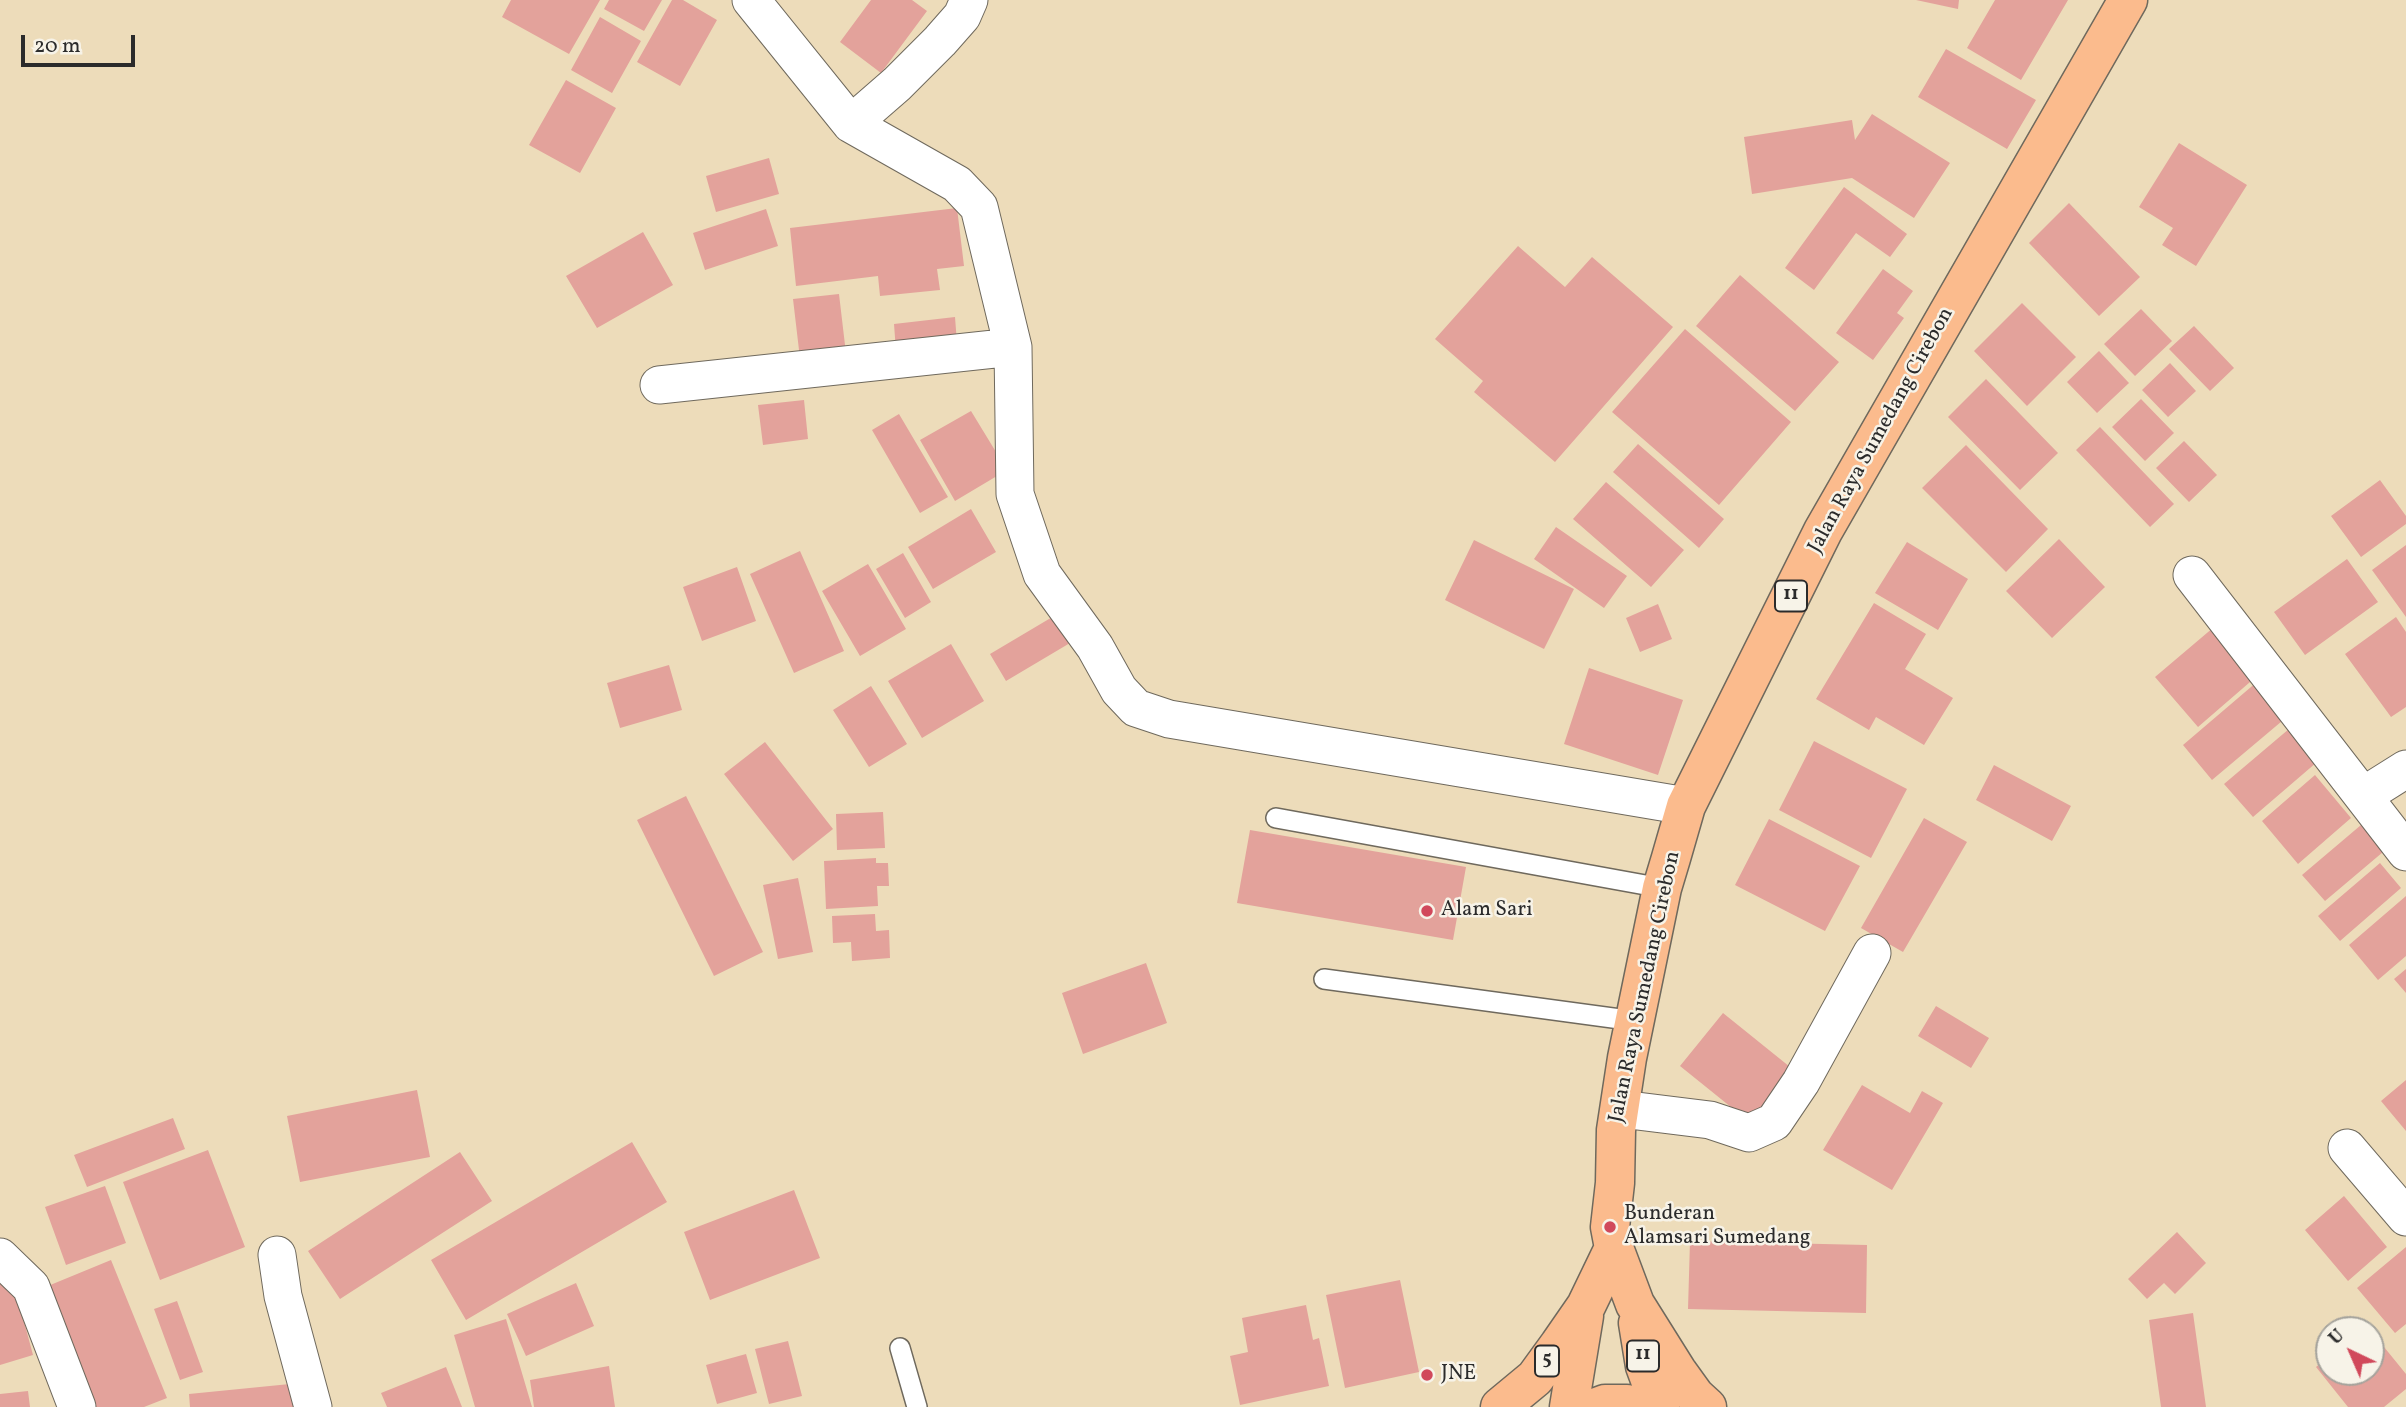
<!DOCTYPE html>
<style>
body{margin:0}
#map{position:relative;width:2406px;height:1407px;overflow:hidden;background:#eddcba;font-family:Vollkorn,serif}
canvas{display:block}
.north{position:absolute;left:2315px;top:1316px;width:70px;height:70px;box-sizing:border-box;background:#f7f3e8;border:2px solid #a5a39c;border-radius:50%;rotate:316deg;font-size:19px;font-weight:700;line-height:28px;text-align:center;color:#2b2b2b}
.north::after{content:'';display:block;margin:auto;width:24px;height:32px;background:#d1495b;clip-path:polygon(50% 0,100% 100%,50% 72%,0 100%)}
.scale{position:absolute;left:21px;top:35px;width:114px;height:32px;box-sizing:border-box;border:4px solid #2b2b2b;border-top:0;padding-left:9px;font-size:21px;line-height:24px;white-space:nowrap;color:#2b2b2b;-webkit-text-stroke:5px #f7f3e8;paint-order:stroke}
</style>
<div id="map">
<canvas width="2406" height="1407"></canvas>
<div class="north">U</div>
<div class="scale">20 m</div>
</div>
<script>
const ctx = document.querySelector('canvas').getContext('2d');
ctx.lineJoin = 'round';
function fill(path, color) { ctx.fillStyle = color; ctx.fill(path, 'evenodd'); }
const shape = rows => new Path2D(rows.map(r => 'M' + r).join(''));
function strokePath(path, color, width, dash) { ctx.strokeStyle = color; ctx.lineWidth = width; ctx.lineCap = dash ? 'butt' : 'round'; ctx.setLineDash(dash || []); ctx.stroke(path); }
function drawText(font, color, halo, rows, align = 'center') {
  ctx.font = font + ' Vollkorn,serif'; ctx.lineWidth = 5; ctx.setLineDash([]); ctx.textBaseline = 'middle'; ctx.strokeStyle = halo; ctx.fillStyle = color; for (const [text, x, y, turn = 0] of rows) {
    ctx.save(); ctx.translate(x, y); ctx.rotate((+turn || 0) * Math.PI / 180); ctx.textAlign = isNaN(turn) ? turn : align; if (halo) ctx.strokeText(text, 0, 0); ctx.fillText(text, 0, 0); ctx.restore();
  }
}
fill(shape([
 [511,0,600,0,569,54,502,17],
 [609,0,662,0,644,31,604,9],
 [672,0,683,0,717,20,680,86,637,62],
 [871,0,912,0,927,11,881,73,840,42],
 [1916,0,1959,0,1958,9],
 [1995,0,2068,0,2021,80,1967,48],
 [600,17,641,41,612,93,571,70],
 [1946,49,2036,100,2007,149,1918,97],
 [566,80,616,108,580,173,529,145],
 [1872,114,1950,163,1914,218,1852,178,1752,194,1744,137,1852,120,1855,140],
 [2179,143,2247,185,2196,266,2162,245,2173,228,2139,207],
 [769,158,779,194,716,212,706,176],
 [1844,187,1907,234,1890,257,1856,233,1814,290,1785,268],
 [2069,203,2140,277,2099,316,2029,243],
 [957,208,964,266,937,269,940,290,880,296,878,276,796,286,790,228],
 [766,209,778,246,705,270,693,233],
 [643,232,673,285,597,328,566,276],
 [1518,246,1565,287,1592,257,1673,327,1555,462,1474,392,1483,381,1435,339],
 [1883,269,1913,291,1897,313,1904,318,1873,360,1836,333],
 [1740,275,1839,362,1795,411,1696,326],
 [839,294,847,362,801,367,793,299],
 [2022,303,2076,357,2027,406,1974,351],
 [2141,309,2172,341,2135,376,2104,344],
 [955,317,957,343,896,351,894,324],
 [2194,326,2234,368,2210,391,2169,349],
 [1685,329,1791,422,1719,505,1612,412],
 [2099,351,2129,383,2097,413,2067,382],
 [2170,363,2196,391,2168,417,2142,390],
 [1986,379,2058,453,2020,490,1948,417],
 [2141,399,2174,433,2145,461,2112,427],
 [804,400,808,439,763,445,758,405],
 [971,411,1007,470,955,501,920,440],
 [899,414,948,497,920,513,872,430],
 [2100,427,2174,504,2150,527,2076,450],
 [2184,441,2217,475,2189,502,2156,468],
 [1638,444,1724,519,1699,548,1613,472],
 [1966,445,2048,529,2006,572,1922,488],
 [2380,480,2406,516,2406,524,2361,557,2331,516],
 [1606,482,1684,550,1651,587,1573,519],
 [971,509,996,552,933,589,908,547],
 [1556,527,1627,576,1604,608,1534,559],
 [2059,539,2105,587,2052,638,2006,591],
 [1474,540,1574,589,1544,649,1445,600],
 [1907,542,1968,579,1938,630,1875,593],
 [2406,545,2406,617,2372,570],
 [800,551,844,651,794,673,750,574],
 [903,553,931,602,905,618,876,569],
 [2347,559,2378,602,2305,655,2274,612],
 [868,564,906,629,860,656,822,591],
 [737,567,756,621,702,641,683,587],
 [1874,603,1926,634,1905,669,1953,698,1924,745,1876,717,1869,730,1816,699],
 [1658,604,1672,639,1640,652,1626,618],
 [1054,616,1070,643,1006,681,990,654],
 [2396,617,2406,632,2406,707,2391,717,2345,654],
 [2214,627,2257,676,2198,727,2155,677],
 [951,644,984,701,922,738,888,681],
 [669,665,682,710,620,728,607,683],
 [1589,668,1683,700,1658,775,1564,744],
 [2258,681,2288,716,2212,780,2183,745],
 [871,686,907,744,869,767,833,710],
 [2296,723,2324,756,2253,817,2224,784],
 [1814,741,1907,789,1871,858,1779,810],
 [765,742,833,829,793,861,724,774],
 [1994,765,2071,806,2052,841,1976,800],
 [2315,775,2351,818,2298,864,2262,821],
 [686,796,763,952,714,976,637,820],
 [883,812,885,848,837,850,836,814],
 [1924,818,1967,842,1903,952,1861,928],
 [1769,819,1860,866,1825,931,1735,885],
 [2361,825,2383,852,2325,901,2302,875],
 [1250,830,1466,867,1453,940,1237,903],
 [876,858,876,863,888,863,889,886,877,886,878,906,826,909,824,861],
 [2380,863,2401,888,2340,941,2318,916],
 [798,878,813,952,778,959,763,885],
 [2406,896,2406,956,2378,980,2349,945],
 [875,914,876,931,889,930,890,958,852,961,851,942,833,943,832,916],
 [1146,963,1167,1023,1083,1054,1062,993],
 [2406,969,2406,993,2394,979],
 [1936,1006,1989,1038,1971,1068,1918,1036],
 [1723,1013,1795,1071,1752,1124,1680,1066],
 [2406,1080,2406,1131,2381,1101],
 [1862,1085,1910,1113,1922,1091,1943,1103,1892,1190,1823,1150],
 [417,1090,430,1157,300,1182,287,1116],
 [173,1118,185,1149,87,1187,74,1155],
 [632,1142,667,1202,466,1320,431,1260],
 [208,1150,245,1247,160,1280,123,1182],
 [460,1152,492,1201,340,1299,308,1251],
 [105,1186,126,1243,66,1265,45,1207],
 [794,1190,820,1258,710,1300,684,1232],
 [2344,1196,2387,1247,2348,1281,2305,1230],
 [2177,1232,2206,1263,2175,1294,2164,1283,2147,1299,2128,1279],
 [1690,1241,1867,1245,1866,1313,1688,1309],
 [2406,1247,2406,1324,2395,1333,2357,1288],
 [111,1260,167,1398,144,1407,91,1407,43,1288],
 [10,1269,33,1355,0,1365,0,1272],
 [1400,1280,1419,1372,1345,1388,1326,1295],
 [576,1283,594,1326,526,1356,507,1314],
 [177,1301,203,1372,180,1380,154,1309],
 [1306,1305,1313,1340,1319,1338,1329,1386,1240,1405,1230,1356,1248,1352,1242,1318],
 [2193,1313,2206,1407,2161,1407,2149,1320],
 [506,1319,532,1407,475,1407,454,1335],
 [2371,1331,2406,1374,2406,1389,2384,1407,2348,1407,2316,1367,2329,1356,2329,1372,2371,1372],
 [788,1341,802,1396,769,1404,755,1349],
 [746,1354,757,1393,717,1404,706,1365],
 [609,1366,615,1407,534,1407,530,1380],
 [446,1367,462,1407,387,1407,381,1393],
 [300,1383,302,1407,190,1407,189,1394],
 [28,1391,30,1407,0,1407,0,1394]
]), '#e3a29b');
const lane = shape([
 [1276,818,1662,888],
 [1324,979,1635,1021],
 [900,1348,917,1407]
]);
const street = shape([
 [751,0,851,124,957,184,979,207,1013,347,1015,494,1042,574,1095,647,1119,690,1136,708,1169,719,1686,806],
 [851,124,897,84,940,41,962,16,969,0],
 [659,385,1013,347],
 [2192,575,2406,852],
 [2363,796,2406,769],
 [1621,1109,1710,1120,1749,1133,1774,1122,1801,1082,1872,953],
 [2347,1148,2406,1217],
 [277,1255,283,1296,313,1407],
 [0,1257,31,1287,77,1407]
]);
const highway = shape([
 [1638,1323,1645,1366,1660,1407],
 [1500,1407,1535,1378,1559,1345,1586,1306,1614,1248],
 [1569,1407,1584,1316],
 [1597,1407,1605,1404,1627,1404,1636,1407],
 [1707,1407,1695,1396,1677,1371,1635,1304,1614,1248,1610,1227,1615,1183,1616,1130,1627,1058,1662,888,1671,858,1686,806,1823,531,2128,0]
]);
strokePath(lane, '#6f695d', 22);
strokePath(street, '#6f695d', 39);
strokePath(highway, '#6f695d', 41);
strokePath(lane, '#fff', 19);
strokePath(street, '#fff', 37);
strokePath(highway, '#fbbb8d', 38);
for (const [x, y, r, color] of [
 [1427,911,7,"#d1495b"],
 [1610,1227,7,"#d1495b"],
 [1427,1375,7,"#d1495b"]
]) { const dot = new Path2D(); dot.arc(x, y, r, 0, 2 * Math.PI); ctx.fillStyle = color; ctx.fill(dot); strokePath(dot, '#f7f3e8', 2.5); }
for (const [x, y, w] of [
 [1791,596,32],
 [1643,1356,32],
 [1547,1361,24]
]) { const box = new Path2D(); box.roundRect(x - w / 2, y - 15.5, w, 31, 5); ctx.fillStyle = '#f7f3e8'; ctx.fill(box); strokePath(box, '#2b2b2b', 2); }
drawText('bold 19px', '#2b2b2b', null, [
 ["11",1791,596],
 ["11",1643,1356],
 ["5",1547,1361]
]);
drawText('21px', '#2b2b2b', '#f7f3e8', [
 ["Jalan Raya Sumedang Cirebon",1882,431,-61],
 ["Jalan Raya Sumedang Cirebon",1646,987,-78]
]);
drawText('21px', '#2b2b2b', '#f7f3e8', [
 ["Alam Sari",1441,911],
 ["Bunderan",1624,1215],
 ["Alamsari Sumedang",1624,1239],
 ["JNE",1441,1375]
], 'left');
</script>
